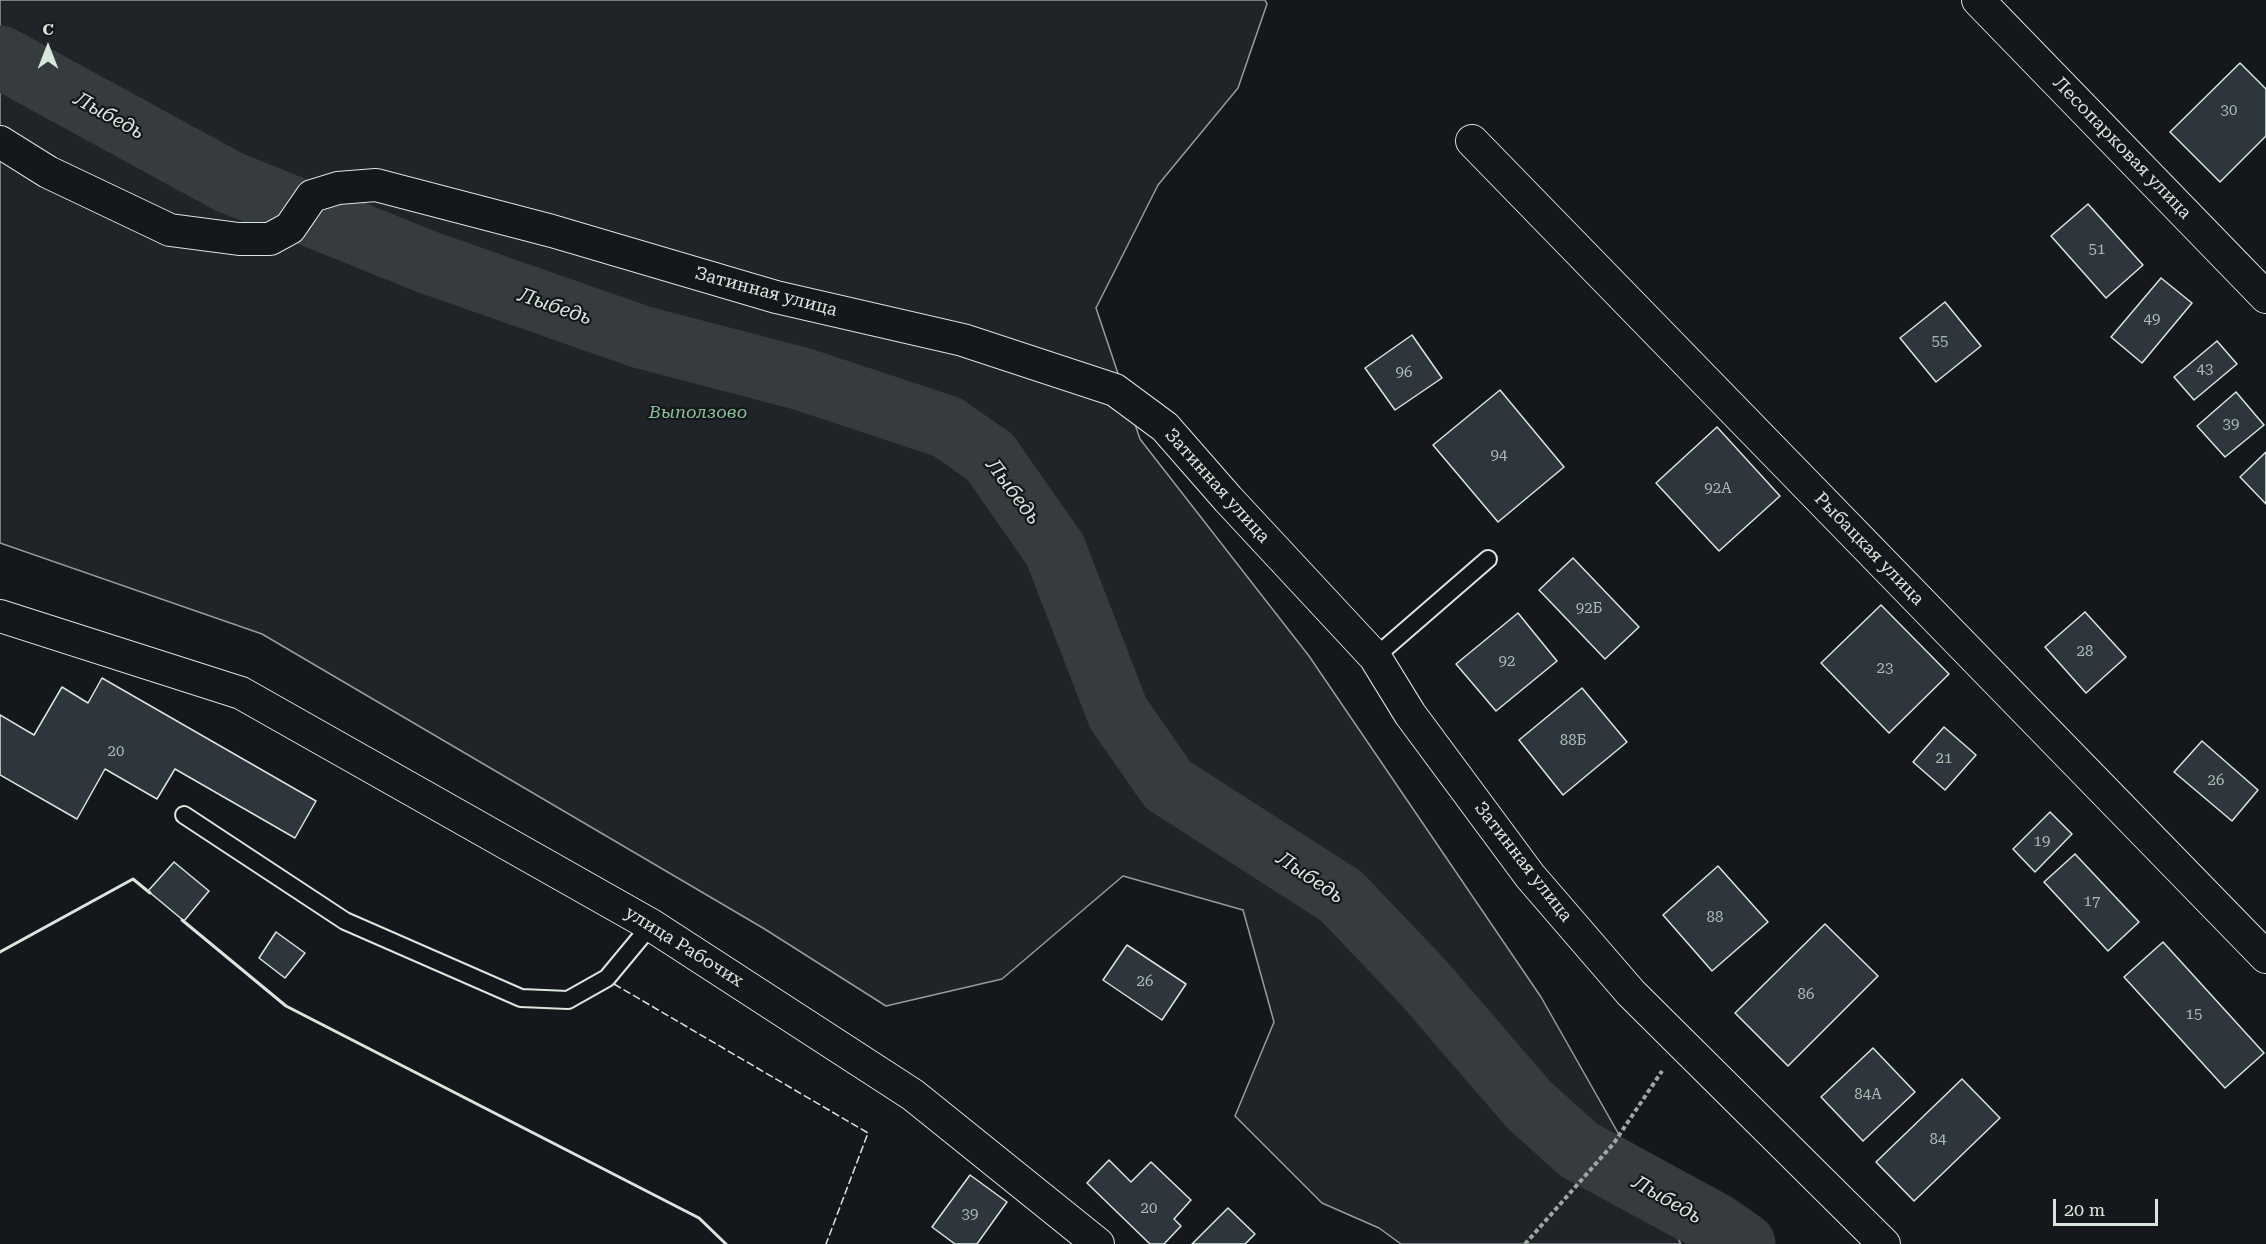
<!DOCTYPE html>
<meta charset="utf-8">
<style>
body{margin:0}
#map{position:relative;width:2266px;height:1244px;overflow:hidden;background:#14181c;font-family:"Roboto Serif",serif}
canvas{display:block}
.north{position:absolute;left:18px;top:18px;width:60px;height:60px;-webkit-text-stroke:4px #14181c;paint-order:stroke;rotate:0deg;font-size:16px;font-weight:700;line-height:24px;text-align:center;color:#d8e6dc}
.north::after{content:'';display:block;margin:auto;width:21px;height:27px;background:#d8e6dc;clip-path:polygon(50% 0,100% 100%,50% 72%,0 100%)}
.scale{position:absolute;left:2053px;top:1199px;width:105px;height:27px;box-sizing:border-box;border:3px solid #d8e6dc;border-top:0;padding-left:8px;font-size:18px;line-height:21px;white-space:nowrap;color:#d8e6dc;-webkit-text-stroke:4px #14181c;paint-order:stroke}
</style>
<div id="map">
<canvas width="2266" height="1244"></canvas>
<div class="north">С</div>
<div class="scale">20 m</div>
</div>
<script>
const ctx = document.querySelector('canvas').getContext('2d');
ctx.lineJoin = 'round';
function fill(path, color) { ctx.fillStyle = color; ctx.fill(path, 'evenodd'); }
const shape = rows => new Path2D(rows.map(r => 'M' + r).join(''));
function strokePath(path, color, width, dash) { ctx.strokeStyle = color; ctx.lineWidth = width; ctx.lineCap = dash ? 'butt' : 'round'; ctx.setLineDash(dash || []); ctx.stroke(path); }
function drawText(font, color, halo, rows, align = 'center') {
  ctx.font = font + ' "Roboto Serif",serif'; ctx.lineWidth = 4.5; ctx.setLineDash([]); ctx.textBaseline = 'middle'; ctx.strokeStyle = halo; ctx.fillStyle = color; for (const [text, x, y, turn = 0] of rows) {
    ctx.save(); ctx.translate(x, y); ctx.rotate((+turn || 0) * Math.PI / 180); ctx.textAlign = isNaN(turn) ? turn : align; if (halo) ctx.strokeText(text, 0, 0); ctx.fillText(text, 0, 0); ctx.restore();
  }
}
const green = shape([
 [0,0,1265,0,1267,4,1238,88,1158,185,1096,308,1140,439,1309,656,1541,997,1681,1244,1401,1244,1379,1228,1322,1203,1235,1116,1274,1022,1243,910,1123,876,1002,979,886,1006,763,928,262,634,0,543,0,0]
]);
fill(green, '#202428');
strokePath(green, '#939e99', 1.5);
strokePath(shape([
 [0,57,229,182,427,262,641,337,802,379,947,427,990,457,1055,550,1118,713,1168,785,1341,896,1422,981,1529,1105,1579,1150,1715,1224,1744,1244]
]), '#363b3e', 63);
const building = shape([
 [2240,63,2266,89,2266,136,2220,182,2170,132,2240,63],
 [2088,204,2143,265,2106,298,2051,236,2088,204],
 [2161,278,2192,303,2142,363,2111,337,2161,278],
 [1945,302,1981,346,1936,382,1900,338,1945,302],
 [1412,335,1442,378,1395,410,1365,368,1412,335],
 [2217,341,2237,364,2194,400,2174,377,2217,341],
 [1500,390,1564,467,1498,522,1433,445,1500,390],
 [2236,392,2264,425,2225,457,2197,426,2236,392],
 [1717,427,1780,496,1719,551,1656,483,1717,427],
 [2266,452,2266,504,2240,477,2266,452],
 [1573,558,1639,627,1605,659,1539,590,1573,558],
 [1881,605,1949,674,1889,733,1821,663,1881,605],
 [2085,612,2126,657,2086,693,2045,647,2085,612],
 [1518,613,1557,661,1496,711,1456,664,1518,613],
 [102,678,316,801,295,838,175,769,157,799,105,769,77,819,0,775,0,715,34,735,62,687,88,703,102,678],
 [1582,688,1627,742,1563,795,1519,740,1582,688],
 [1944,727,1976,755,1945,790,1913,762,1944,727],
 [2202,741,2258,790,2232,821,2174,772,2202,741],
 [2050,812,2072,834,2035,872,2013,849,2050,812],
 [2075,854,2139,922,2108,951,2044,882,2075,854],
 [174,862,209,891,184,921,148,891,174,862],
 [1718,866,1768,922,1712,971,1663,915,1718,866],
 [1825,924,1878,976,1788,1066,1735,1013,1825,924],
 [276,932,305,953,285,978,259,958,276,932],
 [2163,942,2264,1053,2225,1088,2124,977,2163,942],
 [1127,945,1186,984,1162,1020,1103,980,1127,945],
 [1873,1048,1915,1092,1863,1141,1821,1097,1873,1048],
 [1962,1079,2000,1118,1914,1201,1876,1162,1962,1079],
 [1109,1160,1131,1182,1151,1162,1191,1200,1174,1219,1181,1226,1164,1244,1150,1244,1087,1183,1109,1160],
 [970,1175,1007,1202,977,1244,955,1244,932,1227,970,1175],
 [1228,1208,1255,1234,1245,1244,1192,1244,1228,1208]
]);
fill(building, '#2c363c');
strokePath(building, '#d8e6dc', 1.5);
const lane = shape([
 [1375,657,1488,559],
 [184,815,345,921,521,998,568,1000,607,978,651,925]
]);
const street = shape([
 [1978,0,2266,297],
 [1472,141,2266,957],
 [0,142,48,172,170,230,239,239,270,239,290,228,312,196,338,188,376,185,552,231,776,297,963,340,1115,390,1165,427,1228,499,1375,657,1410,714,1530,876,1631,993,1884,1244],
 [0,616,241,693,651,925,913,1095,1098,1244]
]);
strokePath(lane, '#d8e6dc', 20);
strokePath(street, '#d8e6dc', 34);
strokePath(shape([
 [1525,1244,1614,1143,1662,1071]
]), '#9da8a2', 4, [4.5, 3]);
strokePath(lane, '#14181c', 16);
strokePath(street, '#14181c', 32);
strokePath(shape([
 [614,984,868,1133,826,1244]
]), '#d8e6dc', 1.5, [8, 3]);
strokePath(shape([
 [182,920,286,1006,699,1218,726,1244],
 [0,952,133,879,150,893]
]), '#d8e6dc', 3);
drawText('15px', '#adbab4', null, [
 ["30",2229,111],
 ["51",2097,250],
 ["49",2152,320],
 ["55",1940,342],
 ["43",2205,370],
 ["96",1404,373],
 ["39",2231,425],
 ["94",1499,456],
 ["92А",1718,489],
 ["92Б",1589,609],
 ["28",2085,652],
 ["92",1507,662],
 ["23",1885,669],
 ["88Б",1573,741],
 ["20",116,752],
 ["21",1944,759],
 ["26",2216,781],
 ["19",2042,842],
 ["17",2092,902],
 ["88",1715,918],
 ["26",1145,982],
 ["86",1806,995],
 ["15",2194,1015],
 ["84А",1868,1095],
 ["84",1938,1140],
 ["20",1149,1209],
 ["39",970,1215]
]);
drawText('18px', '#d8e6dc', '#14181c', [
 ["Лесопарковая улица",2122,148,46],
 ["Затинная улица",766,292,15],
 ["Затинная улица",1217,486,48],
 ["Рыбацкая улица",1869,549,46],
 ["Затинная улица",1523,862,52],
 ["улица Рабочих",684,947,32]
]);
drawText('italic 18px', '#8ac095', '#14181c', [
 ["Выползово",698,413]
]);
drawText('italic 20px', '#d8e6dc', '#14181c', [
 ["Лыбедь",109,116,29],
 ["Лыбедь",555,307,19],
 ["Лыбедь",1013,492,53],
 ["Лыбедь",1310,878,34],
 ["Лыбедь",1667,1200,30]
]);
</script>
